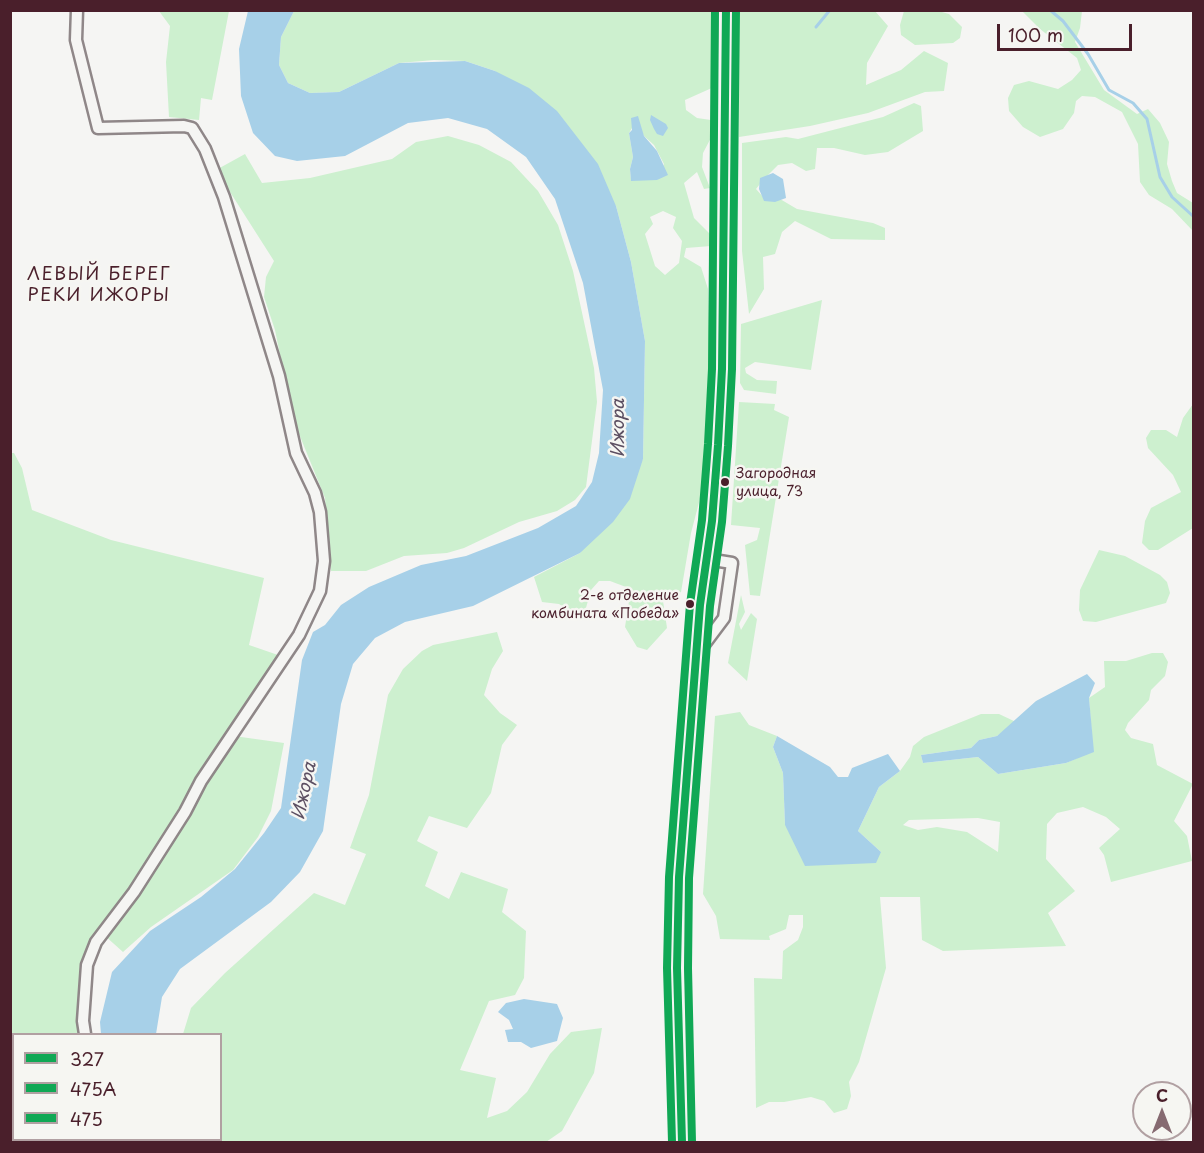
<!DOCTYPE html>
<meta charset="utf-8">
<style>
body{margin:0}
#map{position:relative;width:1204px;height:1153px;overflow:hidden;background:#f5f5f3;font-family:"Playpen Sans",sans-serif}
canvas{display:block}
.frame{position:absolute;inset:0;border:12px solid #4a1f2b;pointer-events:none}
.legend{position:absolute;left:12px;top:1033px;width:210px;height:108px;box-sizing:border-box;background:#f6f6f2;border:2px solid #b1a0a2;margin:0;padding:8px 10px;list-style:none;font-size:18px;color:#4a1f2b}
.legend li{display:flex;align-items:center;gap:12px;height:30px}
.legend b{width:30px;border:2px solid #b1a0a2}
.north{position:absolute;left:1132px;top:1081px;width:60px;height:60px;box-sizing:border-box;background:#f6f6f2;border:2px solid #b1a0a2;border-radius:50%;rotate:0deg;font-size:16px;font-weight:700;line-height:24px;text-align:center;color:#4a1f2b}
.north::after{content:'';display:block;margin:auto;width:21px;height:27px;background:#866a71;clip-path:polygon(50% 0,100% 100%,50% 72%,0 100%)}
.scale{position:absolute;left:997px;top:24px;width:135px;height:27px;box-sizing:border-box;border:3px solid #4a1f2b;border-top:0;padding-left:8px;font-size:18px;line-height:21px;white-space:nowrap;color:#4a1f2b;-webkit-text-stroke:4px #f6f6f2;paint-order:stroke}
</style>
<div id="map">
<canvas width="1204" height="1153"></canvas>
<div class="frame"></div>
<ul class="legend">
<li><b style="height:8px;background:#10a855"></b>327</li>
<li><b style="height:8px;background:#10a855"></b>475А</li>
<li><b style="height:8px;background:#10a855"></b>475</li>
</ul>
<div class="north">С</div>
<div class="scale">100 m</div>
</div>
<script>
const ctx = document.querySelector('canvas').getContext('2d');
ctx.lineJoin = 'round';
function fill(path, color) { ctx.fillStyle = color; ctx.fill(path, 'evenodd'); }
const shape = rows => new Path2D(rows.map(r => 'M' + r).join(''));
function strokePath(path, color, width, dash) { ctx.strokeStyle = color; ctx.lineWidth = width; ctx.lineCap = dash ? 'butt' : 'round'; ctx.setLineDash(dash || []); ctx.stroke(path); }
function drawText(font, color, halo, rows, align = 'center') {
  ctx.font = font + ' "Playpen Sans",sans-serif'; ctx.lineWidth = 5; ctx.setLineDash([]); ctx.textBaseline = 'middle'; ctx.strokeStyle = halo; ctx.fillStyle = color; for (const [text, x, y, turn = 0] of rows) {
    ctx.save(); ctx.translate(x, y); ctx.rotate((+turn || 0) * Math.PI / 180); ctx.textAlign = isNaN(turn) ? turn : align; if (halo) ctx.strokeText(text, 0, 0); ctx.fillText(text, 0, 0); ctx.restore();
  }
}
fill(shape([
 [935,10,949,14,962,27,960,38,953,43,915,45,901,35,900,25,904,11],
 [159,11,229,11,212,100,201,98,199,120,169,117,166,62,170,26],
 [294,11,713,11,714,87,685,100,686,110,697,118,711,120,713,134,703,153,702,167,710,188,704,189,697,172,684,183,694,218,712,236,713,242,711,246,686,248,684,257,701,267,708,289,710,370,702,491,691,533,681,592,663,601,667,628,647,650,637,647,625,627,629,601,626,587,610,581,599,581,591,590,584,615,571,612,559,604,542,602,534,577,580,553,643,459,645,341,631,262,616,206,495,71,465,61,434,60,399,63,339,92,310,93,288,83,279,65,281,37],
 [639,126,644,136,654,145,664,164,657,180,631,180,630,169,633,157,629,133,632,128],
 [663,211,676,217,673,228,682,241,679,263,665,275,655,266,645,234,653,224,650,217],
 [739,11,875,11,888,26,867,63,866,85,901,70,924,51,948,63,944,91,925,92,868,113,810,126,739,137],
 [1022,11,1082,11,1080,28,1075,42,1104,90,1137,114,1148,109,1160,123,1169,142,1167,164,1172,181,1177,193,1193,203,1193,231,1172,209,1149,195,1140,182,1138,144,1122,112,1095,97,1082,96,1076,101,1074,113,1063,129,1040,137,1023,127,1009,111,1008,98,1014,85,1029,81,1058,89,1072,80,1081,70,1077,58,1040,29],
 [914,103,921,106,923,131,888,152,865,155,834,148,817,148,815,169,806,171,792,163,778,165,763,180,756,189,764,198,780,199,797,209,873,223,885,228,885,240,831,239,795,221,782,232,775,254,763,257,764,289,749,314,742,251,742,143,786,137,798,139,883,117],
 [448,136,479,145,511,162,538,191,558,225,573,271,594,368,597,402,586,487,575,500,557,511,519,522,464,548,447,553,404,556,366,571,331,571,325,498,293,419,275,330,264,297,266,277,274,261,216,170,245,154,262,183,310,178,392,159,416,142],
 [822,300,811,370,755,362,745,368,746,373,757,380,777,381,776,394,744,390,740,383,741,324],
 [739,402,775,404,774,410,789,417,760,596,750,595,745,545,757,540,760,528,731,525],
 [1193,404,1193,528,1158,550,1149,550,1142,543,1145,521,1151,508,1181,492,1173,475,1148,448,1146,438,1151,430,1166,430,1177,437,1183,418],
 [10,453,14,453,22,468,32,510,111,540,264,578,249,645,278,655,234,736,284,743,271,811,258,837,233,870,151,927,123,952,104,935,83,969,84,1034,14,1034,14,1140,107,1140,108,1142,11,1142],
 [1099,550,1125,556,1160,575,1167,582,1170,593,1166,603,1096,622,1083,621,1079,610,1080,590],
 [741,595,745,612,739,624,741,630,751,613,757,619,747,681,728,663],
 [497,632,503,651,492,669,484,695,500,713,517,725,502,745,491,793,467,828,429,816,417,841,438,852,425,886,449,899,461,872,508,889,502,912,526,931,524,978,515,995,489,1001,460,1070,496,1078,487,1118,507,1111,527,1092,550,1054,571,1032,602,1028,594,1073,562,1131,546,1142,212,1142,210,1140,220,1140,220,1034,183,1034,191,1008,225,973,314,893,345,905,366,854,350,848,369,795,388,695,403,669,422,651,433,645],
 [1152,653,1163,653,1168,662,1165,676,1151,690,1149,700,1128,723,1125,730,1131,738,1153,744,1157,765,1193,784,1174,821,1187,836,1192,861,1111,882,1104,855,1099,848,1120,829,1106,817,1083,807,1057,813,1047,824,1046,859,1075,891,1048,913,1066,946,943,951,922,940,920,897,880,897,886,968,859,1062,849,1082,851,1096,847,1109,834,1113,824,1101,811,1097,784,1102,769,1102,756,1108,754,978,782,979,783,951,798,940,803,927,803,915,789,915,786,929,769,936,770,940,720,939,716,916,703,894,715,716,740,712,749,725,777,736,773,747,783,773,785,825,881,852,858,831,879,787,900,771,910,757,913,746,924,737,981,714,999,714,1016,722,997,736,979,740,971,748,921,755,923,763,978,757,998,774,1066,763,1093,751,1089,698,1105,687,1104,661,1126,661],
 [978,818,1000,822,998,852,967,832,937,827,918,830,903,825,909,820]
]), '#cdf0cf');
fill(shape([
 [248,11,294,11,281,37,279,65,288,83,310,93,339,92,399,63,465,61,495,71,529,88,557,111,598,164,616,206,631,262,645,341,643,459,630,499,613,522,580,553,473,606,405,622,375,638,353,664,341,704,323,831,300,872,271,902,180,969,162,997,156,1034,101,1034,100,1022,112,972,150,931,201,897,235,869,264,833,281,808,302,660,313,632,325,625,341,605,369,587,421,565,466,556,538,528,576,506,592,482,599,453,603,390,583,283,555,199,526,157,487,129,448,118,408,123,345,156,297,161,275,156,253,133,241,96,239,49],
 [651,115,666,124,668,128,663,136,657,134,654,129,650,120],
 [638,116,644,136,657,151,668,175,657,180,631,181,630,169,633,157,629,133,632,130,631,118],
 [773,173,783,179,786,198,775,202,764,201,759,189,760,178],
 [1087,674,1095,683,1089,698,1094,752,1066,763,998,774,978,757,923,763,921,755,971,748,979,740,997,736,1036,701],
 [777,736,830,767,838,777,848,777,852,768,888,754,900,771,879,787,858,831,881,852,876,863,805,866,785,825,783,773,773,747],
 [524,999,557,1004,563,1018,557,1041,531,1048,521,1042,508,1042,505,1030,513,1029,509,1020,498,1012,506,1003]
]), '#a7d0e8');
strokePath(shape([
 [1050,10,1063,21,1088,54,1109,90,1133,103,1147,119,1160,177,1172,197,1194,217],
 [816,27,830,10]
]), '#a7d0e8', 3);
const street = shape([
 [77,10,76,40,98,128,184,126,192,128,205,149,224,197,279,376,296,453,315,493,320,512,324,561,320,591,299,635,201,781,185,812,134,892,96,942,87,965,83,1021,85,1034],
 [697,654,724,618,732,563,707,559],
 [99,1140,99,1142]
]);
const secondary = shape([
 [682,1142,677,968,679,877,700,605,712,521,718,445,722,369,726,10]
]);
strokePath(street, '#8f8788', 15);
strokePath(secondary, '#8f8788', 20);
strokePath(street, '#f5f5f3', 10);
strokePath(secondary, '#f5f5f3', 15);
strokePath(shape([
 [682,1142,677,968,679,877,700,605,712,521,718,445,722,369,726,10]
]), '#10a855', 8);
strokePath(shape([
 [692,1142,688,968,689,878,710,606,722,522,728,446,732,369,736,10]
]), '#10a855', 8);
strokePath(shape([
 [672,1142,667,968,669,877,690,604,702,520,708,444,712,369,715,10]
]), '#10a855', 8);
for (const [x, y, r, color] of [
 [725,482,5,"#4a1f2b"],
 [690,604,5,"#4a1f2b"]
]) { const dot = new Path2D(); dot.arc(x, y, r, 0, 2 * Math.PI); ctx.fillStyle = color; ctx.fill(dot); strokePath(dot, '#f6f6f2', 2); }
drawText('14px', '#4a1f2b', '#f6f6f2', [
 ["Загородная",736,474],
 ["улица, 73",736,492],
 ["2-е отделение",679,596,"right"],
 ["комбината «Победа»",679,614,"right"]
], 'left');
ctx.letterSpacing = '1.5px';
drawText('18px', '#4a1f2b', '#f6f6f2', [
 ["ЛЕВЫЙ БЕРЕГ",99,275],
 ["РЕКИ ИЖОРЫ",99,296]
]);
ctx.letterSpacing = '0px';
drawText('italic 18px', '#5c4f62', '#f6f6f2', [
 ["Ижора",619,428,-90],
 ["Ижора",305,791,-78]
]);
</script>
